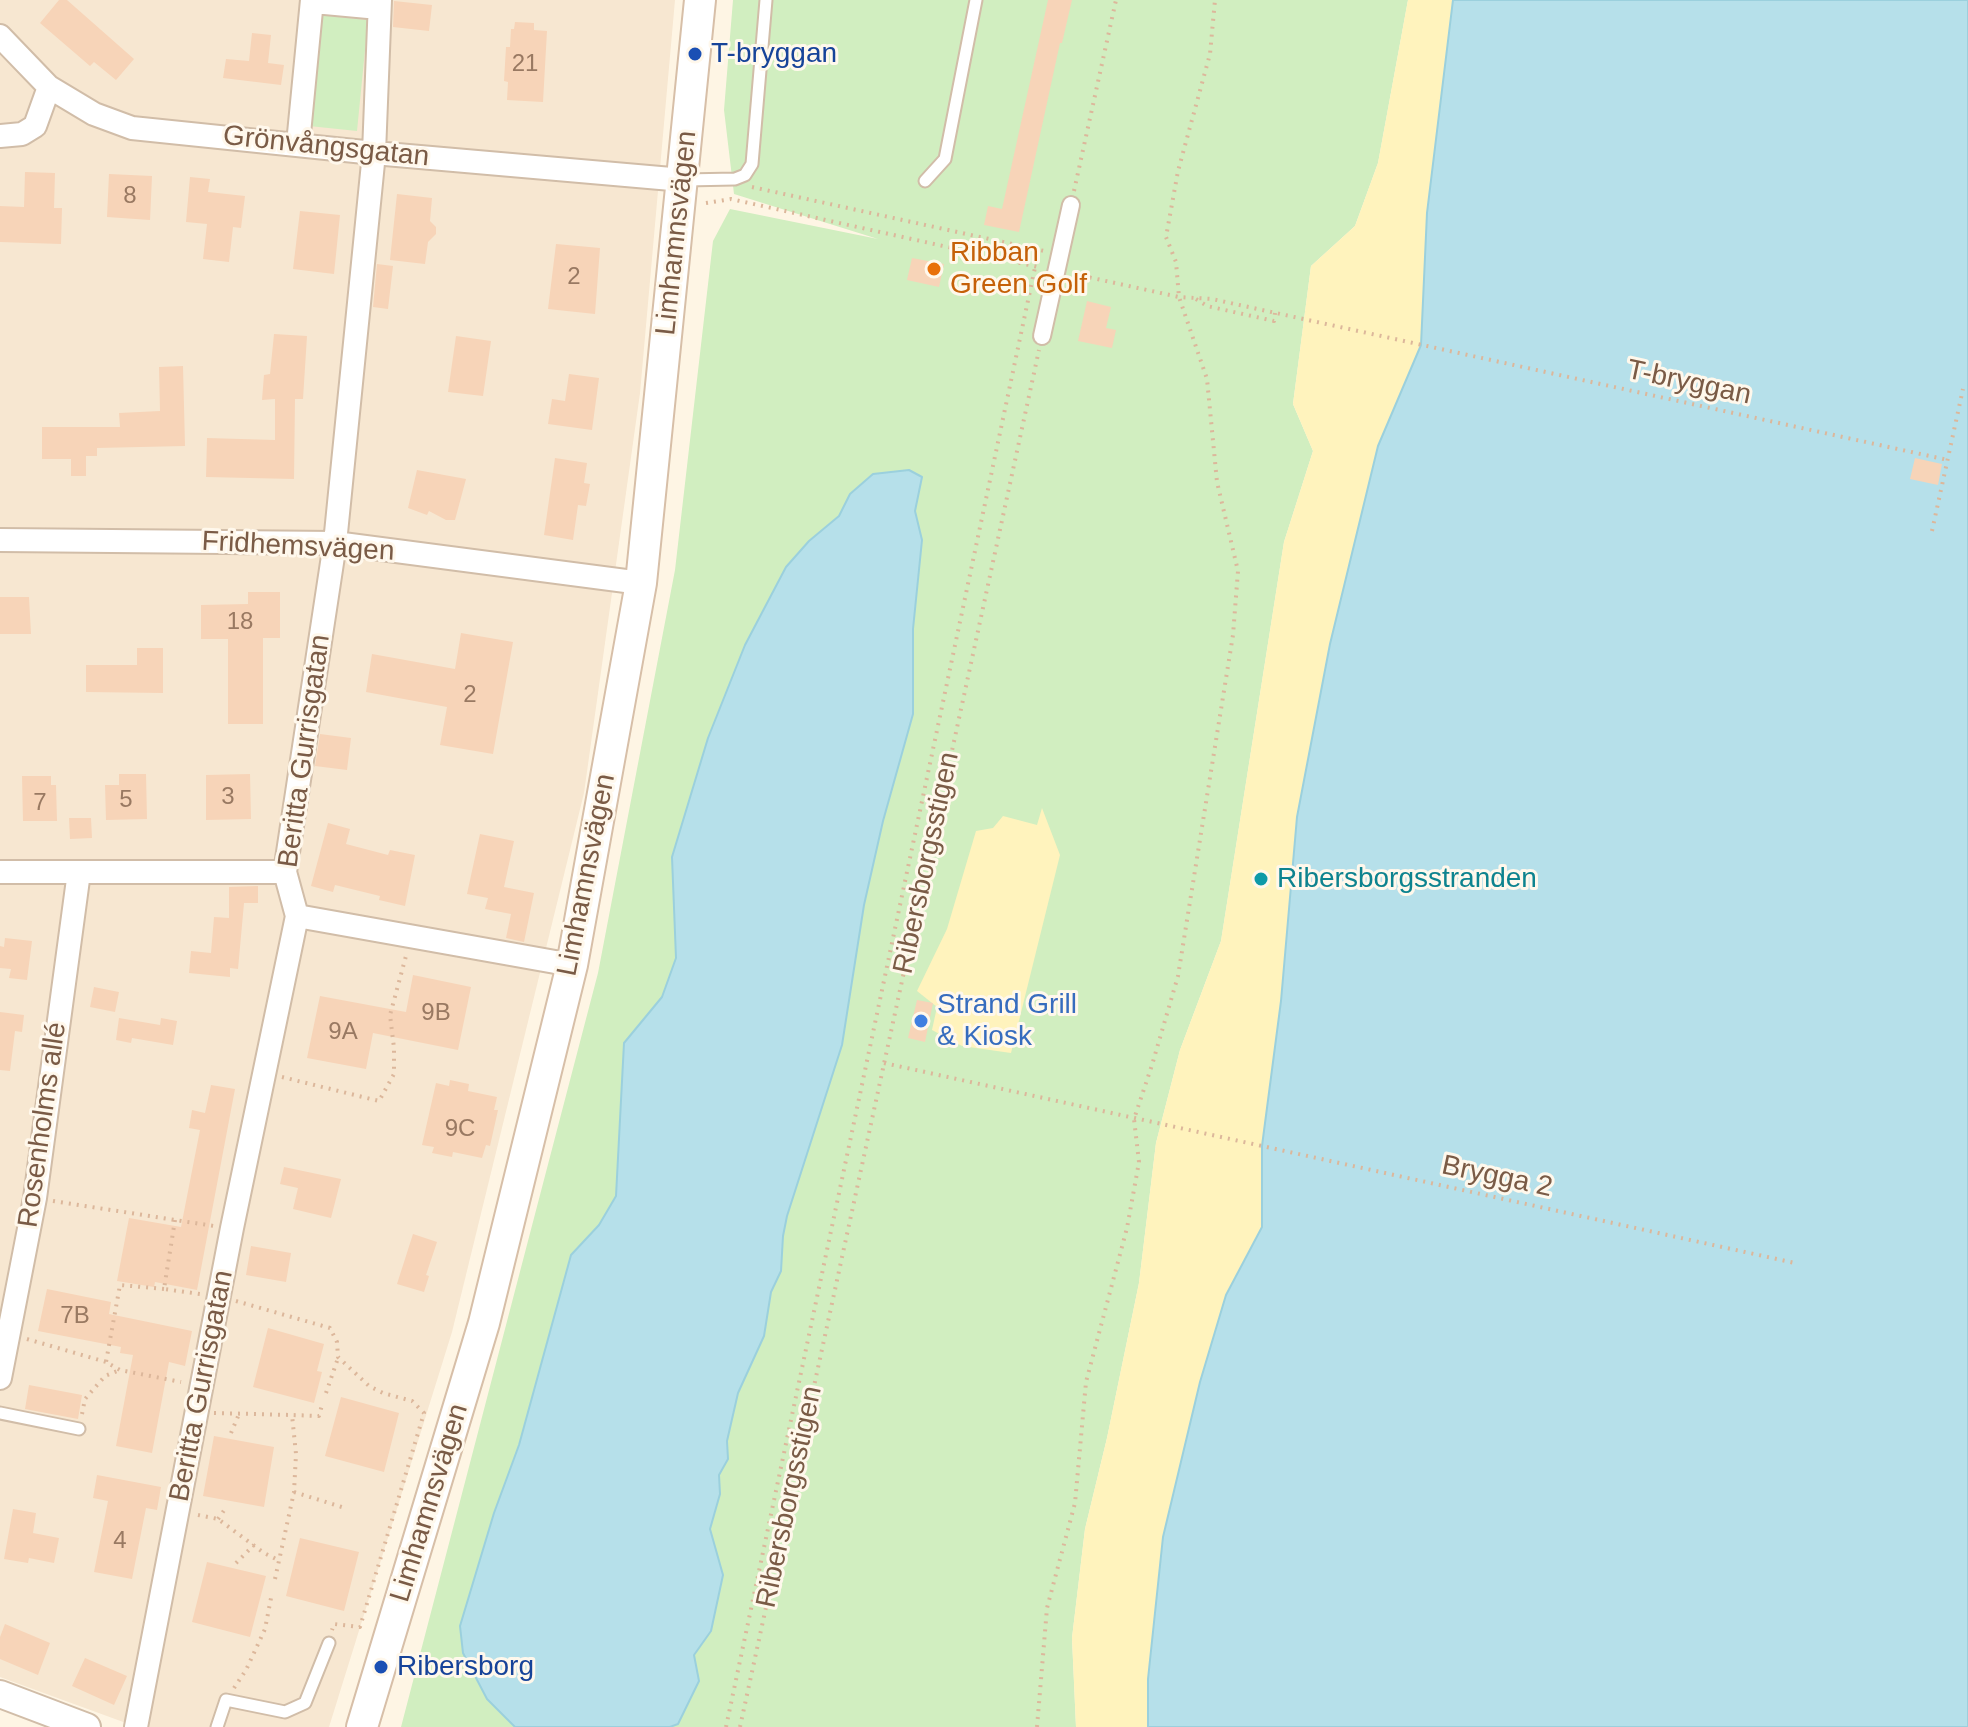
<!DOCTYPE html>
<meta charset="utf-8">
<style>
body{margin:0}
canvas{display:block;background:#fef5e4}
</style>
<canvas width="1968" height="1727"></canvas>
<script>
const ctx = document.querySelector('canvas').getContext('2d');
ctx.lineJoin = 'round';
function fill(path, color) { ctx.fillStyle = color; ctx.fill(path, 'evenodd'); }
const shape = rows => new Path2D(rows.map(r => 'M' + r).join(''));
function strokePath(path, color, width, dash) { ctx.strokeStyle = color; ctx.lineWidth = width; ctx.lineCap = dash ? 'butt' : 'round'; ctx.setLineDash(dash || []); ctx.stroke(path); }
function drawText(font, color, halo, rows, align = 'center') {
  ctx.font = font + ' Arial,sans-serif'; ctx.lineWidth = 6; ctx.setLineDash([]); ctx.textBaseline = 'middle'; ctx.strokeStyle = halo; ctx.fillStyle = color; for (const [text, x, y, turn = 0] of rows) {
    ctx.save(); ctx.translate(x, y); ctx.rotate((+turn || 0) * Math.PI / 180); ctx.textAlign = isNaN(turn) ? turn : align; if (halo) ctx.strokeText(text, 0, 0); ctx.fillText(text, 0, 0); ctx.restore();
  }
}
fill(shape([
 [0,0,675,0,640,393,584,793,452,1332,329,1727,137,1727,0,1677]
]), '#f7e7d1');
fill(shape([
 [733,0,1408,0,1378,163,1355,226,1311,266,1293,404,1313,451,1284,542,1221,941,1180,1050,1156,1143,1139,1283,1107,1438,1085,1529,1072,1638,1076,1727,401,1727,598,973,675,570,713,241,730,209,878,239,734,194,724,110],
 [319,15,368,20,357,131,309,126]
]), '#d1eec0');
fill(shape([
 [1408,0,1453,0,1427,213,1421,345,1378,446,1330,644,1297,816,1281,1001,1262,1146,1262,1227,1226,1295,1200,1382,1163,1537,1148,1679,1148,1727,1076,1727,1072,1638,1085,1529,1107,1438,1139,1283,1156,1143,1180,1050,1221,941,1284,542,1313,451,1293,404,1311,266,1355,226,1378,163],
 [1042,808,1060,855,1011,1053,962,1046,932,1030,937,1007,917,991,947,929,976,831,993,828,1003,816,1037,825]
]), '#fff3bd');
const water = shape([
 [1453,0,1968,0,1968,1727,1148,1727,1148,1679,1163,1537,1200,1382,1226,1295,1262,1227,1262,1146,1281,1001,1297,817,1330,644,1378,446,1421,345,1427,213,1453,0],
 [909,470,922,477,915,511,922,540,913,629,913,714,883,821,864,905,842,1045,787,1216,783,1236,781,1271,771,1292,764,1336,738,1393,727,1441,728,1459,719,1475,720,1494,710,1529,723,1575,711,1631,694,1655,699,1681,678,1724,670,1727,515,1727,487,1699,463,1653,460,1626,494,1513,519,1445,571,1255,599,1225,616,1196,624,1043,662,997,676,958,672,857,708,738,745,645,786,567,809,541,839,516,850,494,873,474,909,470]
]);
fill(water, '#b6e0ea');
strokePath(water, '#9bd0dd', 2);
fill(shape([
 [59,0,67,0,134,59,116,80,94,62,90,66,40,23],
 [1048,0,1072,0,1062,43,1060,43,1019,232,984,225,988,206,1002,209],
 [394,1,432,5,429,31,393,27],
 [515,22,534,23,534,30,547,31,543,102,507,100,508,82,504,81,506,47,510,47,511,29,514,29],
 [252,33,271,35,268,63,284,65,281,85,223,78,226,59,249,61],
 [25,172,55,173,54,208,62,208,61,244,0,242,0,206,24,207],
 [109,174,152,176,150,220,107,217],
 [190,177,210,179,208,192,245,196,241,228,233,227,229,262,203,259,207,224,186,222],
 [397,194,432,198,430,221,436,227,436,234,428,242,425,264,390,260],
 [300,211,340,215,334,274,293,269],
 [556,244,600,248,595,314,548,309],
 [912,258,944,264,939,287,907,280],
 [377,264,393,266,388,309,373,307],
 [1087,301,1111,307,1106,328,1116,330,1112,348,1078,341],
 [274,334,307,336,303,399,295,399,294,479,206,477,207,438,275,440,275,399,262,400,264,375,270,374],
 [456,336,491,341,483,396,448,392],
 [183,366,185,446,97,448,97,456,86,456,86,476,71,476,71,459,42,459,42,427,120,427,119,413,160,411,159,367],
 [569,374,599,378,592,430,548,424,552,399,565,401],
 [555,458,587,463,584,483,590,484,586,506,578,505,573,540,544,535],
 [1915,458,1942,464,1938,485,1910,479],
 [417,470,466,479,455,520,446,520,429,511,427,515,408,508],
 [248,592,280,592,280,638,263,638,263,724,228,724,228,639,201,639,201,605,248,604],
 [0,597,29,597,31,634,0,634],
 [461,633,513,642,493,754,440,745,447,707,366,692,372,654,455,669],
 [137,648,163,648,163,693,86,692,86,665,137,665],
 [320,734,351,738,347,770,315,766],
 [119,774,146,774,147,819,106,820,105,785,119,785],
 [250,774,251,819,206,820,206,775],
 [22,776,51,776,51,785,56,785,57,821,23,821],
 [69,818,91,818,92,838,70,839],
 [328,823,350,829,346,844,388,855,390,850,415,855,405,906,379,900,380,896,335,885,333,892,311,886],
 [480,834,514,841,504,887,534,893,524,942,506,938,511,914,485,909,488,898,467,894],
 [258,886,258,903,244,903,238,969,230,968,230,977,189,973,191,951,211,953,214,917,229,918,229,887],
 [5,938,32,941,27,980,9,978,11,969,0,968,0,946,4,947],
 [413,975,471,987,458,1050,373,1033,366,1069,307,1058,320,996,406,1012],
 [94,987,119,992,115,1012,90,1007],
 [917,1000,933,1003,925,1042,908,1038],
 [0,1012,24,1015,22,1032,15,1031,10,1071,0,1070],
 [119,1018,160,1025,161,1018,177,1021,173,1045,132,1038,131,1043,116,1040],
 [450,1080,469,1084,468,1091,497,1097,494,1110,498,1110,490,1146,486,1145,482,1158,453,1152,452,1157,432,1153,434,1147,422,1145,436,1083,449,1086],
 [211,1085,235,1089,197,1290,155,1282,154,1287,117,1281,129,1218,181,1227,200,1130,189,1128,192,1110,205,1113],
 [284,1167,341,1179,331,1218,293,1209,298,1188,280,1184],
 [413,1234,437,1242,426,1275,429,1276,424,1292,397,1284],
 [251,1246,291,1253,286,1282,246,1275],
 [47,1289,111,1302,109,1314,192,1331,185,1366,169,1362,152,1453,116,1446,133,1355,120,1353,121,1347,38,1331],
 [268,1328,324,1344,317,1371,322,1372,314,1403,253,1387],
 [29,1385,82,1395,78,1419,25,1409],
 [341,1397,399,1413,384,1472,325,1456],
 [214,1436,274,1447,264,1507,203,1496],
 [97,1475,161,1487,157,1510,146,1508,132,1579,94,1572,108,1501,93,1498],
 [13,1509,36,1513,33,1533,59,1538,54,1563,29,1558,28,1563,4,1559],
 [300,1538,359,1552,344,1611,286,1596],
 [207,1562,266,1576,250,1637,192,1622],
 [5,1624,50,1643,38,1675,0,1659,0,1637],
 [85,1658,127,1676,114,1705,72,1686]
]), '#f7d4b8');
const service = shape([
 [685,180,735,179,745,175,752,164,766,0],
 [925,181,945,159,976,0],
 [0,1413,79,1429],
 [217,1727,226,1700,285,1712,305,1703,329,1643]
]);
const pedestrian = shape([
 [1042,336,1071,205]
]);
const minor = shape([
 [314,2,379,8],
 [0,36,49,87,94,114,132,128,374,153,683,180],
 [0,136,22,134,35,126,49,87],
 [298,144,312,0],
 [0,540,335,543,641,583],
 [0,872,285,872],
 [297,916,572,965],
 [0,1378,35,1198,79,872],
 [136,1727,232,1228,297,916,285,872,335,543,374,153,380,0]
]);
const tertiary = shape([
 [0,1694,87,1727]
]);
const secondary = shape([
 [362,1727,484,1323,572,965,641,583,700,0]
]);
strokePath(service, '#d1bda8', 15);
strokePath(pedestrian, '#d1bda8', 20);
strokePath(minor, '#d1bda8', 26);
strokePath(tertiary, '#d1bda8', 30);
strokePath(secondary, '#d7bfa8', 34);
strokePath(shape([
 [752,187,1044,251],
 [1074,191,1116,0],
 [706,203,731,199,1038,267],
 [1074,274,1179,297,1212,299,1948,460],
 [1196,299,1207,306,1274,321,1275,313],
 [1932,531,1963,389],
 [884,1063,1795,1263],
 [282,1077,379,1101,394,1074,394,1048,390,1015,406,956],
 [53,1201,214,1226],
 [175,1220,164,1289,200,1294],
 [164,1289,120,1285,106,1362,120,1370,181,1382],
 [236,1301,330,1328,337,1342,338,1357,369,1386,383,1393,412,1401,424,1413,360,1627,334,1624,332,1630],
 [27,1339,106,1362],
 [326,1393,338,1358],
 [214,1413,292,1415],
 [82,1414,85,1399,105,1376,120,1370],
 [231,1433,239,1414],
 [294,1492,345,1508],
 [198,1515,218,1519,264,1553,278,1560],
 [218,1519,225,1509],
 [236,1563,254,1545],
 [275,1579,294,1492,296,1454,292,1415,319,1416,322,1405],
 [234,1688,246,1670,265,1629,272,1593],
 [726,1727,1037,258],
 [740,1727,1039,350],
 [1037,1727,1047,1608,1075,1503,1086,1382,1127,1228,1139,1162,1134,1119,1152,1065,1178,976,1233,635,1238,571,1217,482,1207,379,1179,297,1176,262,1166,237,1178,171,1210,54,1215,0]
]), '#dcb79b', 4, [2, 6]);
strokePath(service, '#fff', 11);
strokePath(pedestrian, '#fff', 16);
strokePath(minor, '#fff', 22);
strokePath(tertiary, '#fff', 26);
strokePath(secondary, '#fff', 30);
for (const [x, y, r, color] of [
 [695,54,8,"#1a4fb4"],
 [934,269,8,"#e8710a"],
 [1261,879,8,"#0f9aa8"],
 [921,1021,8,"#3f7fe0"],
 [381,1667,8,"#1a4fb4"]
]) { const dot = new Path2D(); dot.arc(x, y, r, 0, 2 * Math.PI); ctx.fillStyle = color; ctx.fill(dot); strokePath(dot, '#fff8ec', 3); }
drawText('24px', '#997962', null, [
 ["21",525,64],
 ["8",130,196],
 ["2",574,277],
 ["18",240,622],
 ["2",470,695],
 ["3",228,797],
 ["5",126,800],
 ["7",40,803],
 ["9B",436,1013],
 ["9A",343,1032],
 ["9C",460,1129],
 ["7B",75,1316],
 ["4",120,1541]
]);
drawText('28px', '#164399', '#fff8ec', [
 ["T-bryggan",711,54],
 ["Ribersborg",397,1667]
], 'left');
drawText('28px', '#7a5b46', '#fff8ec', [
 ["Grönvångsgatan",326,147,6],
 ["Limhamnsvägen",677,233,-84],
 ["T-bryggan",1689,383,12],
 ["Fridhemsvägen",298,547,3],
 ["Beritta Gurrisgatan",305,751,-82],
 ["Ribersborgsstigen",927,863,-78],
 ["Limhamnsvägen",587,875,-79],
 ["Rosenholms allé",43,1125,-82],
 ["Brygga 2",1497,1177,12],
 ["Beritta Gurrisgatan",202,1386,-79],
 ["Ribersborgsstigen",790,1497,-78],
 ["Limhamnsvägen",430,1503,-73]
]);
drawText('28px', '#c56008', '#fff8ec', [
 ["Ribban",950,253],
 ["Green Golf",950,285]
], 'left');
drawText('28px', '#0d838f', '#fff8ec', [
 ["Ribersborgsstranden",1277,879]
], 'left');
drawText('28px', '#366cbe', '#fff8ec', [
 ["Strand Grill",937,1005],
 ["& Kiosk",937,1037]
], 'left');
</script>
